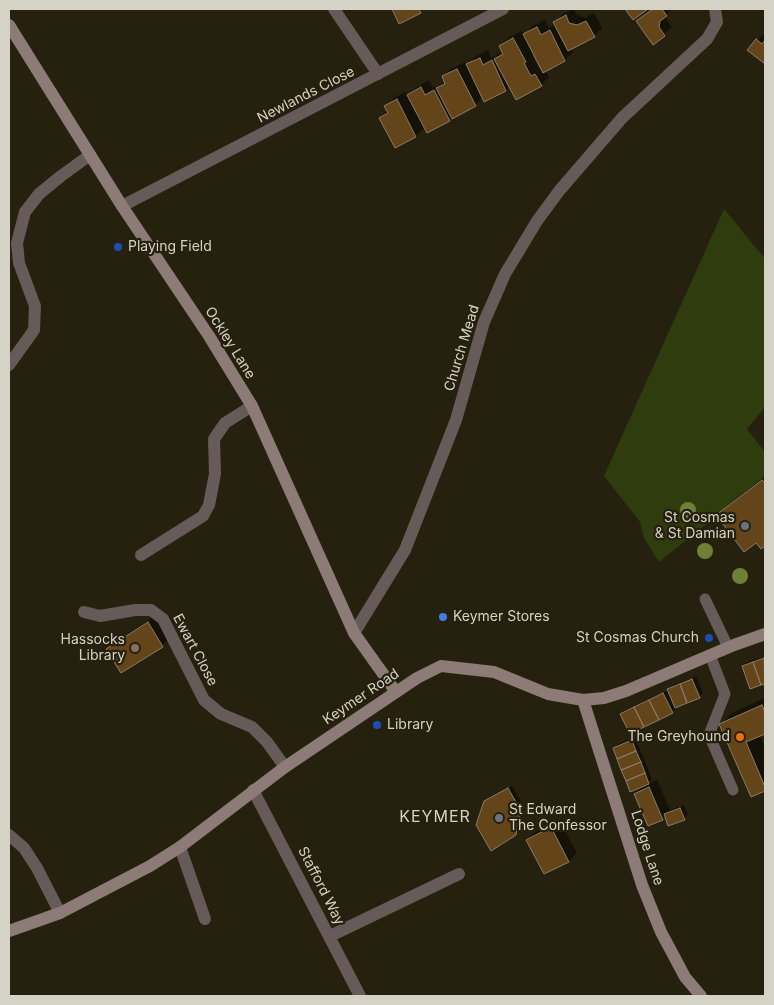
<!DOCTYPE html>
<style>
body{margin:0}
#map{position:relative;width:774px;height:1005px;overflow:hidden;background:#26210e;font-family:Inter,sans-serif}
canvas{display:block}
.frame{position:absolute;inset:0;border:10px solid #d5d2c6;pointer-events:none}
</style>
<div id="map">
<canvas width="774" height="1005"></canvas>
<div class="frame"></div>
</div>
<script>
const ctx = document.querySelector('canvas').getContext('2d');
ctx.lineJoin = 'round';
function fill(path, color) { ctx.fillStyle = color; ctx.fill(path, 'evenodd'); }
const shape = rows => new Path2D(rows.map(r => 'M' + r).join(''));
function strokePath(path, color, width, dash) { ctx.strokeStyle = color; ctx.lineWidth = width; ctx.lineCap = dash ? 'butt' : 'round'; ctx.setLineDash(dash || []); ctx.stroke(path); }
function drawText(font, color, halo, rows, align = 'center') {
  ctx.font = font + ' Inter,sans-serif'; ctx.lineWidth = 4.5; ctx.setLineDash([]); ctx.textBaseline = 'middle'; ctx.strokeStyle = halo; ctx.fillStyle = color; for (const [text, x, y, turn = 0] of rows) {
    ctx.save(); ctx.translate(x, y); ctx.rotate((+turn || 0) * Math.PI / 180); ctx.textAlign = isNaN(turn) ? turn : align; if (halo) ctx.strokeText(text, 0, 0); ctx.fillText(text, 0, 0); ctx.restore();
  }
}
fill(shape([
 [724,209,765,259,765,407,747,429,765,452,765,477,659,562,644,538,640,522,604,476]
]), '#2f3c0e');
fill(shape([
 [393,9,423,9,420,12,399,22],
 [573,9,577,15,586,18,594,13,602,28,594,36,571,48,573,52,565,60,545,70,549,77,541,85,510,86,506,90,485,100,483,97,475,105,449,120,425,127,416,136,395,147,380,118,388,110,386,106,394,98,405,92,407,96,417,87,429,80,433,88,442,84,445,81,443,77,451,69,465,62,467,65,475,57,488,50,491,58,500,53,500,54,503,52,500,46,508,38,522,31,524,35,532,26,545,20,549,28,556,24,555,22,563,14],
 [534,53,542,67,539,69,532,55],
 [652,9,672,9,668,13,666,19,672,27,653,43,638,22],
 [765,32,765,63,749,50],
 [765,476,765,544,761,547,756,541,718,515,730,503],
 [156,615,170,638,162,646,122,671,108,650,116,642],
 [765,656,765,682,751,688,743,666,747,662],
 [696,676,703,693,699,697,675,707,676,709,672,712,622,714,625,710,669,690,672,686],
 [765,698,765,732,760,735,765,748,765,789,751,795,720,725,732,713],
 [635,737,652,779,647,784,657,780,670,810,684,805,688,815,684,818,666,816,649,825,636,794,645,784,614,748,618,744],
 [512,786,524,806,520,830,516,834,485,802,489,797],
 [559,820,577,853,569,861,545,872,527,840,535,832]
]), '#0007');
const building = shape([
 [392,9,419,9,421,13,399,24,392,9],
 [625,9,648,9,633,20,625,9],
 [653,9,662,9,667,16,660,21,659,27,665,36,653,45,636,21,653,9],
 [566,15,569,23,577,25,586,21,595,37,568,51,553,22,566,15],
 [537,27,541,35,550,30,565,61,543,73,523,34,537,27],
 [513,38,526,62,524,63,531,76,535,74,542,86,516,100,494,59,503,54,499,46,513,38],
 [756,39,762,44,765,40,765,64,747,50,756,39],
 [480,58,483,65,492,60,506,91,484,102,466,64,480,58],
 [457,69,476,106,452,119,436,88,445,84,442,76,457,69],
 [421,87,425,95,434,90,450,121,427,133,407,95,421,87],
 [397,99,416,137,395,148,379,118,388,113,384,106,397,99],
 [762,480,765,483,765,546,761,549,756,543,744,552,716,515,762,480],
 [148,622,163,647,121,673,106,649,148,622],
 [764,658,765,684,761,685,753,662,764,658],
 [753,662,761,685,750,689,742,666,753,662],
 [692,679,700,698,687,703,680,684,692,679],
 [680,684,687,703,675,708,667,689,680,684],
 [663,693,673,713,659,720,649,700,663,693],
 [649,700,659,720,644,727,634,707,649,700],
 [762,705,765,712,765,734,746,742,765,787,765,791,751,797,719,724,762,705],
 [634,707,644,727,630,734,620,714,634,707],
 [632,740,636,751,617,759,613,748,632,740],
 [636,751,641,762,621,770,617,759,636,751],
 [641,762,645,773,626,781,621,770,641,762],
 [645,773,649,784,630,792,626,781,645,773],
 [649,787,663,820,648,826,634,794,649,787],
 [508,788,521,811,516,835,491,851,476,825,484,801,508,788],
 [680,808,685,820,668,826,664,814,680,808],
 [551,827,569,862,544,874,526,840,551,827]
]);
fill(building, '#644419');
strokePath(building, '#8b7c6a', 1);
strokePath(shape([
 [705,599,728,647],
 [710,655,725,694,709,735,733,790]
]), '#665b58', 11);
strokePath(shape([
 [334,9,378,74],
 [122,206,503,9],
 [9,365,34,330,35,306,19,263,17,243,25,212,39,194,61,176,90,155],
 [141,555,203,516,209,505,215,474,214,439,225,423,252,406],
 [84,612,100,616,135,610,151,610,163,619,204,700,221,714,252,727,267,742,285,767],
 [354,633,405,550,456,420,484,322,505,274,537,221,559,191,622,118,707,39,717,22,715,9],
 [253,790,360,996],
 [9,835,24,848,37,868,60,913],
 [180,847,205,919],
 [330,936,459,874]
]), '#665b58', 12);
strokePath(shape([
 [9,25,122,206,209,336,252,406,354,633,396,692],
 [583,700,642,885,661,932,685,977,701,996],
 [9,931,60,913,150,866,180,847,285,767,417,678,441,666,494,672,548,694,583,700,604,698,626,691,734,645,765,634]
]), '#8c7b77', 12);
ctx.fillStyle = '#6f8036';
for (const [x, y] of [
 [688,510],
 [705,551],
 [740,576]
]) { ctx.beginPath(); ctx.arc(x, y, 8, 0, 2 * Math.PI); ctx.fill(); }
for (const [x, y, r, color] of [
 [118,247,5,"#1a4fb4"],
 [745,526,5,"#6b7280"],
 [443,617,5,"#3f7fe0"],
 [709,638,5,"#1a4fb4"],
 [135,648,5,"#8d6e63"],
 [377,725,5,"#1a4fb4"],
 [740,737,5,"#e8710a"],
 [499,818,5,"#6b7280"]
]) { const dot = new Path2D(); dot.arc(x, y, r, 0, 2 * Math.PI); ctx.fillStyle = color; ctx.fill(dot); strokePath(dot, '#26210e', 2); }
drawText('14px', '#d5d2c6', '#26210e', [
 ["Newlands Close",306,95,-27],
 ["Ockley Lane",230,343,58],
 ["Church Mead",462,348,-73],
 ["Ewart Close",195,650,62],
 ["Keymer Road",361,697,-34],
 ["Lodge Lane",647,848,72],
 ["Stafford Way",321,886,63]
]);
drawText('14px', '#d5d2c6', '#26210e', [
 ["Playing Field",128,247],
 ["St Cosmas",735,518,"right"],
 ["& St Damian",735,534,"right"],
 ["Keymer Stores",453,617],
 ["St Cosmas Church",699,638,"right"],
 ["Hassocks",125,640,"right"],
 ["Library",125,656,"right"],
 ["Library",387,725],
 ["The Greyhound",730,737,"right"],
 ["St Edward",509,810],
 ["The Confessor",509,826]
], 'left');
ctx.letterSpacing = '1px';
drawText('16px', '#d5d2c6', '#26210e', [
 ["KEYMER",435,817]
]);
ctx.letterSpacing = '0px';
</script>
